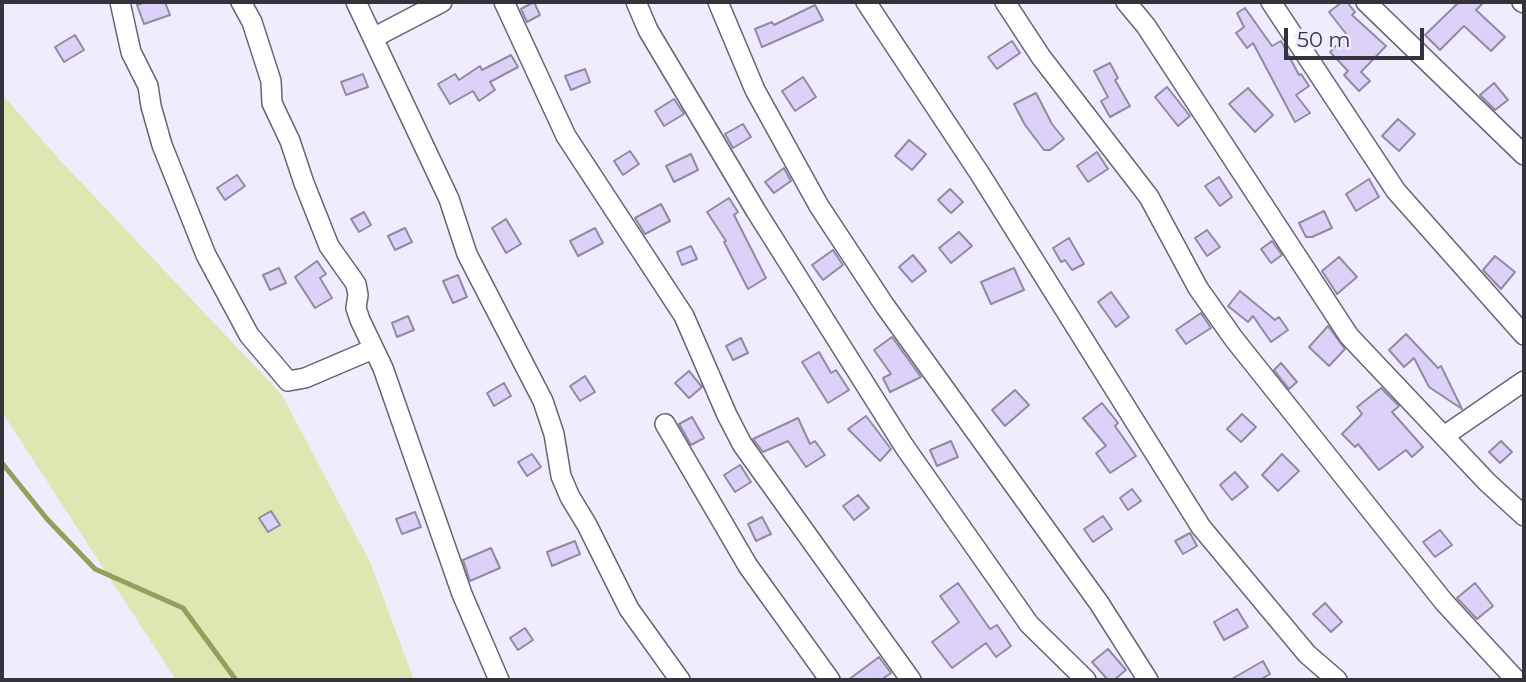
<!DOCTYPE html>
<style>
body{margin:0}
#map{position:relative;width:1526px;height:682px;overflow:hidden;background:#f0ecfd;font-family:Montserrat,sans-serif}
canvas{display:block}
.frame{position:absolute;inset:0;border:4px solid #34323a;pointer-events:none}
.scale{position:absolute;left:1284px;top:28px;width:140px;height:32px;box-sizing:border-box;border:4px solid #34323a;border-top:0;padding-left:9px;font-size:21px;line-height:24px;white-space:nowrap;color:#34323a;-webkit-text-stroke:5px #f0ecfd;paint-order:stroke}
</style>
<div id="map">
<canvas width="1526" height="682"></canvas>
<div class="frame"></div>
<div class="scale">50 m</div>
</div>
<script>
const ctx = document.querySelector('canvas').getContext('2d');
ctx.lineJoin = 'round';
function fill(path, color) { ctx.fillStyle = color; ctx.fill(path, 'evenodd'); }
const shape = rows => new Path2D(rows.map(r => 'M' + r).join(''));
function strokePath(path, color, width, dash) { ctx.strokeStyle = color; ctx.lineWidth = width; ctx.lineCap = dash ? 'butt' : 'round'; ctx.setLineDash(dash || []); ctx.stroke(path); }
fill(shape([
 [2,94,58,158,282,395,370,562,414,680,176,680,2,412]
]), '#dde7b2');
strokePath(shape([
 [2,463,47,519,95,569,183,608,236,680]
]), '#949f5c', 5);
const building = shape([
 [146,2,165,2,170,15,144,24,137,5,146,2],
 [534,2,540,15,527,22,521,9,534,2],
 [1342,2,1347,2,1355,12,1352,15,1386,46,1361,72,1370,81,1359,91,1344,75,1348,71,1330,52,1347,35,1329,12,1342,2],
 [1459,2,1484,2,1476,10,1505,37,1491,51,1464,26,1440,50,1425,35,1459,2],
 [815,5,823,20,762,47,755,29,772,22,774,25,815,5],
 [1245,8,1272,46,1281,41,1299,75,1301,74,1309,86,1296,95,1310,113,1295,122,1253,43,1247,48,1236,33,1244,27,1237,13,1245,8],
 [75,35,84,50,64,62,55,47,75,35],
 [1012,41,1020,53,997,69,988,57,1012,41],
 [511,55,518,67,490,82,495,90,479,101,473,91,450,104,438,84,455,74,459,80,480,66,482,70,511,55],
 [1110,63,1118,78,1115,80,1130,106,1110,117,1101,101,1108,97,1094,71,1110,63],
 [585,69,590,82,571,90,565,76,585,69],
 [363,74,368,87,346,95,341,82,363,74],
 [803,77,816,97,795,111,782,91,803,77],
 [1494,83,1508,100,1495,110,1480,95,1494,83],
 [1167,87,1190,116,1178,126,1155,97,1167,87],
 [1248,88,1273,115,1255,132,1229,104,1248,88],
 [1036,93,1052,124,1064,139,1050,150,1044,150,1025,125,1014,104,1036,93],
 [674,99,684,114,664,126,655,111,674,99],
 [1398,119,1415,134,1399,151,1382,136,1398,119],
 [743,124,751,137,733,148,725,134,743,124],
 [909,140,926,154,912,170,895,156,909,140],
 [630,151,639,164,623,175,614,161,630,151],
 [1097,152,1108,169,1088,182,1077,166,1097,152],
 [691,154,698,170,674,182,666,166,691,154],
 [784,168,791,181,774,193,765,182,784,168],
 [237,175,245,186,225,200,217,188,237,175],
 [1219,177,1232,197,1220,206,1205,186,1219,177],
 [1369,179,1379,197,1356,211,1346,194,1369,179],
 [950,189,963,202,951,213,938,200,950,189],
 [729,198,738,212,734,215,766,278,748,289,724,242,726,241,707,212,729,198],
 [661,204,670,221,645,234,635,218,661,204],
 [1324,211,1332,228,1312,237,1306,237,1299,223,1324,211],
 [364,212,371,225,359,232,351,219,364,212],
 [506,219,521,244,506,253,492,228,506,219],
 [405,228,412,242,395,250,388,236,405,228],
 [595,228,603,243,578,256,570,241,595,228],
 [1207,230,1220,247,1207,256,1195,238,1207,230],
 [959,232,972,246,951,263,939,248,959,232],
 [1069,238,1084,264,1072,270,1065,260,1061,262,1053,248,1069,238],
 [1272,241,1282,255,1271,263,1261,249,1272,241],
 [691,246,697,259,682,265,677,252,691,246],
 [833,250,843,265,823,280,812,265,833,250],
 [913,255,926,271,912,282,899,267,913,255],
 [1495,256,1515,272,1501,289,1483,270,1495,256],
 [1339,257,1357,277,1337,294,1322,271,1339,257],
 [317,261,326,274,320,278,332,298,315,308,295,277,317,261],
 [279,268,286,283,270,290,263,275,279,268],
 [1014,268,1024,290,991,304,981,282,1014,268],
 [458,275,467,297,453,303,443,281,458,275],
 [1240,291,1275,320,1279,317,1288,330,1271,342,1253,316,1248,322,1228,306,1240,291],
 [1111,292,1129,317,1116,327,1098,302,1111,292],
 [1201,313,1211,328,1186,344,1176,330,1201,313],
 [408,316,414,330,397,337,392,323,408,316],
 [1328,326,1345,349,1329,366,1309,347,1328,326],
 [1406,334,1438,368,1441,366,1462,409,1429,387,1414,358,1404,367,1389,350,1406,334],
 [892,337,921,377,890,392,883,378,891,374,874,350,892,337],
 [741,338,748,353,733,360,726,346,741,338],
 [819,352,831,373,836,370,849,390,828,403,802,362,819,352],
 [1281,363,1297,382,1289,389,1274,370,1281,363],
 [689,371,702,387,689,398,675,383,689,371],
 [585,376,595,392,580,401,570,386,585,376],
 [504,383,511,396,494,406,487,393,504,383],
 [1381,388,1399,406,1392,412,1423,447,1412,457,1406,450,1379,470,1358,444,1355,447,1342,434,1362,414,1357,407,1381,388],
 [1015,390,1029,405,1005,426,992,410,1015,390],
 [1102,403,1118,423,1115,426,1136,456,1110,473,1096,453,1106,446,1083,418,1102,403],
 [1242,414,1256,427,1241,442,1227,429,1242,414],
 [866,416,891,449,880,461,848,429,866,416],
 [692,417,704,438,691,445,679,424,692,417],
 [798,418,810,444,815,441,825,455,806,467,788,441,763,452,753,439,798,418],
 [951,441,958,457,937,466,930,450,951,441],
 [1501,441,1512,452,1500,463,1489,452,1501,441],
 [532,454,541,467,527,476,518,462,532,454],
 [1282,454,1299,471,1278,491,1262,475,1282,454],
 [740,465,751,482,735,492,724,475,740,465],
 [1235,472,1248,487,1232,500,1220,485,1235,472],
 [1132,489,1141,501,1128,510,1120,498,1132,489],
 [858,495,869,508,854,520,843,506,858,495],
 [271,511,280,525,268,532,259,518,271,511],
 [415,512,421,527,402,534,396,519,415,512],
 [1103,516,1112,529,1093,542,1084,529,1103,516],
 [762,517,771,534,756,541,748,524,762,517],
 [1440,530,1452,545,1435,557,1423,542,1440,530],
 [1190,533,1197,546,1183,554,1175,541,1190,533],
 [575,541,580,554,552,566,547,552,575,541],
 [491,548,500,568,470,581,463,560,491,548],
 [958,583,990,629,997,625,1011,646,996,657,986,643,952,668,932,642,959,622,940,596,958,583],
 [1475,583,1493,606,1477,619,1457,598,1475,583],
 [1325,603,1342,622,1331,632,1313,614,1325,603],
 [1237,609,1248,627,1224,640,1214,622,1237,609],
 [525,628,533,640,518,650,510,638,525,628],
 [1108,649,1126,670,1114,680,1108,680,1092,662,1108,649],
 [879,657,891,673,881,680,848,680,879,657],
 [1263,661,1270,674,1260,680,1230,680,1263,661]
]);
fill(building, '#dbd1f9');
strokePath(building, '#908b9f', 2);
const minor = shape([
 [120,2,131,52,148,86,151,106,162,145,206,255,249,335,288,381,305,378,373,349],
 [241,2,252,22,271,81,272,103,290,141,304,183,329,246,356,284,358,295,356,308,360,320,383,368,462,594,499,680],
 [356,2,449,199,467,254,543,401,554,434,561,476,570,497,587,525,629,609,680,680],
 [504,2,566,136,684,316,727,415,742,444,911,680],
 [636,2,648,30,756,211,904,446,1029,624,1086,680],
 [718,2,755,90,819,206,885,306,1099,603,1148,680],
 [866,2,980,174,1201,527,1307,654,1337,680],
 [1005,2,1041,57,1149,197,1198,288,1234,339,1444,602,1516,680],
 [1126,2,1146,26,1349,336,1487,482,1524,516],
 [1271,2,1396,191,1524,335],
 [1366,2,1524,155],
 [1522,2,1524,3],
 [373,38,442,2],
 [665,424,748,566,830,680],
 [1444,436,1524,381]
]);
strokePath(minor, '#676375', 22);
strokePath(minor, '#fff', 19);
</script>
